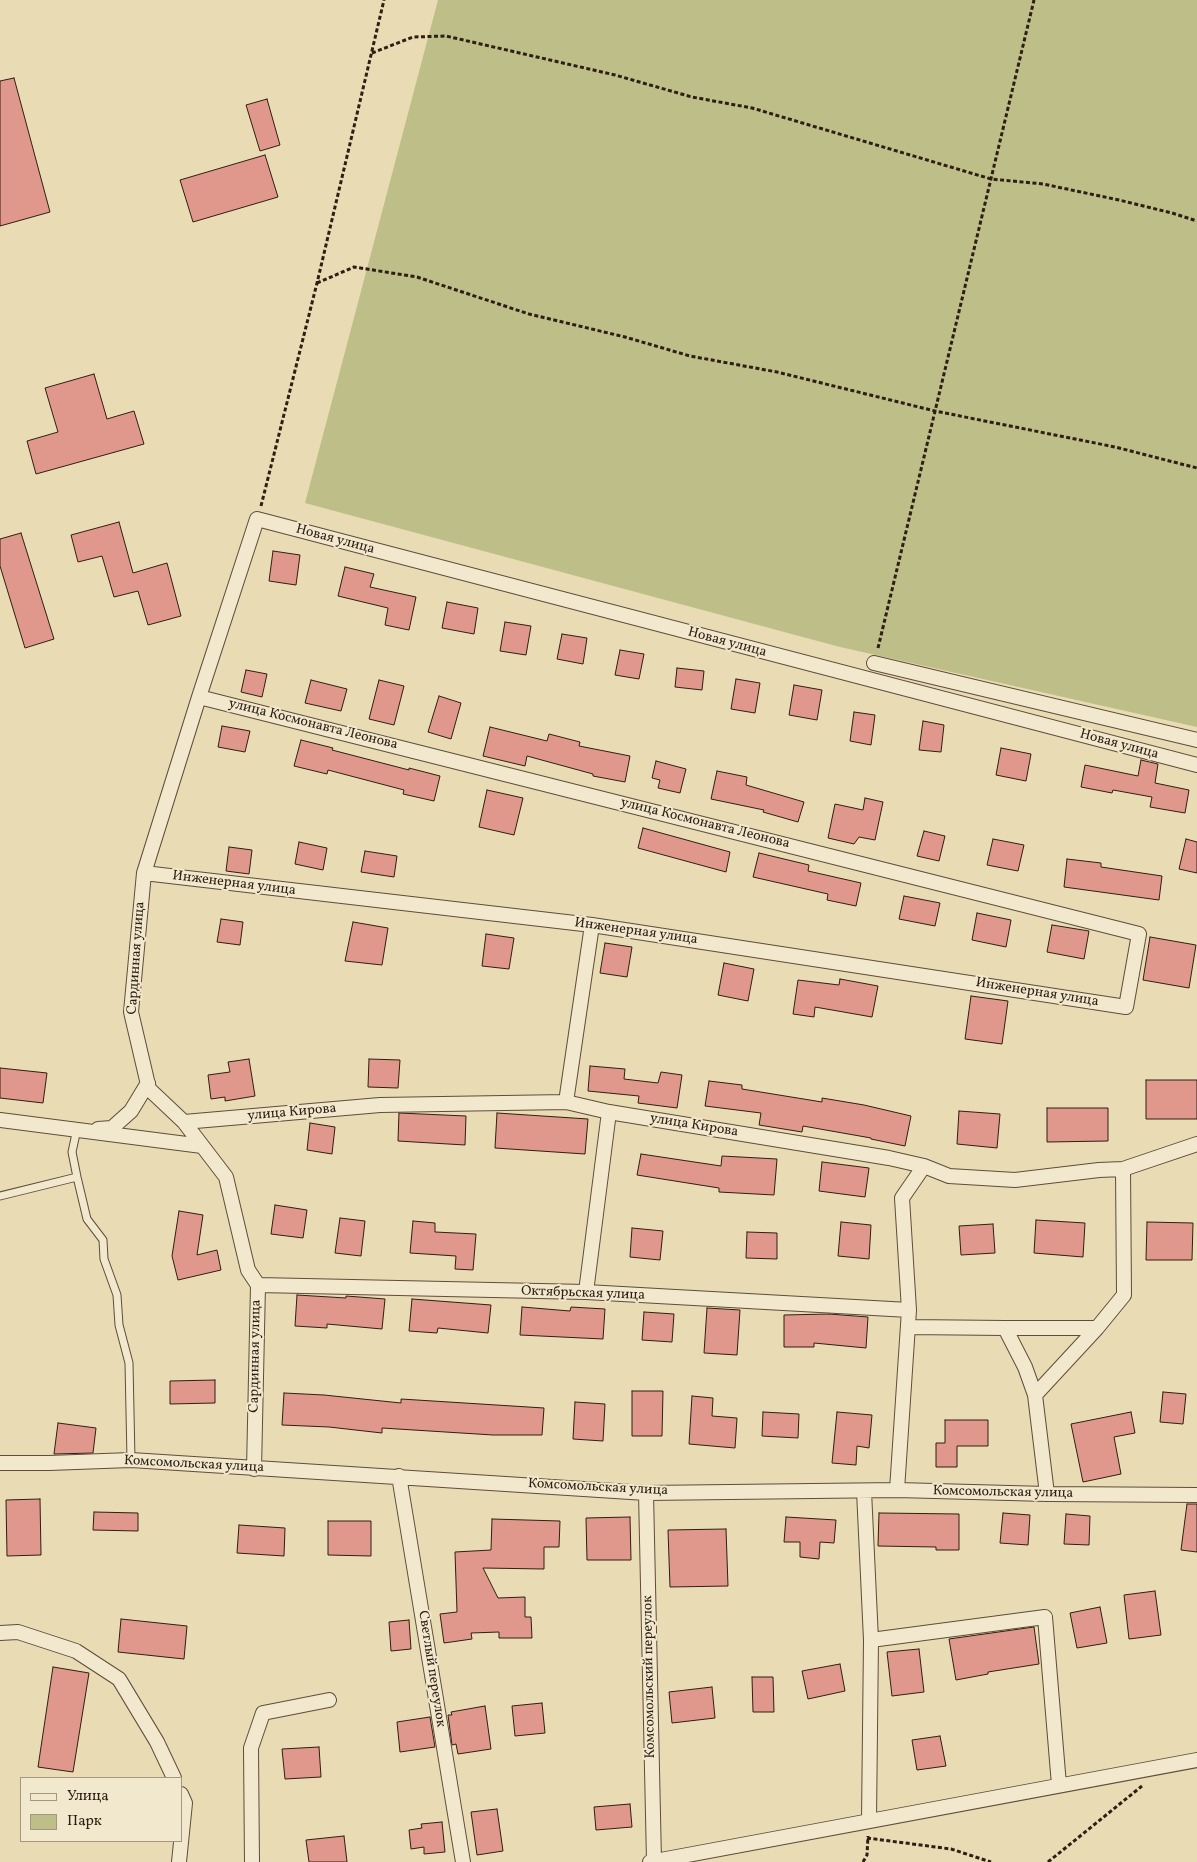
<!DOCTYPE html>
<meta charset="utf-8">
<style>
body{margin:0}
#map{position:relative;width:1197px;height:1862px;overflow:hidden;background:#e9dbb3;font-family:Vollkorn,serif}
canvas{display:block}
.legend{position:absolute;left:20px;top:1777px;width:162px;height:65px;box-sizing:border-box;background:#f1e8ce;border:1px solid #a39783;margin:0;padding:6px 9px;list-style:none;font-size:15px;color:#2f1e13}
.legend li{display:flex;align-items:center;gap:10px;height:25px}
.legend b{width:25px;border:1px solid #a39783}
</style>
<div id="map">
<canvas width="1197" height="1862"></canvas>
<ul class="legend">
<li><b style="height:6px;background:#f1e8ce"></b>Улица</li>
<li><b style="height:14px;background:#bebe88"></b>Парк</li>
</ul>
</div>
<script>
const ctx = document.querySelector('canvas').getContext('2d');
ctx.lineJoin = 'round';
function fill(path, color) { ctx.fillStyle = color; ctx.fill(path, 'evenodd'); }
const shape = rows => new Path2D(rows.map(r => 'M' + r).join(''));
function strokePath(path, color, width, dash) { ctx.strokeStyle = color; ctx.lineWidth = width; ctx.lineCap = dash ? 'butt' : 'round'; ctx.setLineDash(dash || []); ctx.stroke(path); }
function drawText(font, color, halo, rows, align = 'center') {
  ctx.font = font + ' Vollkorn,serif'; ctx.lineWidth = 4; ctx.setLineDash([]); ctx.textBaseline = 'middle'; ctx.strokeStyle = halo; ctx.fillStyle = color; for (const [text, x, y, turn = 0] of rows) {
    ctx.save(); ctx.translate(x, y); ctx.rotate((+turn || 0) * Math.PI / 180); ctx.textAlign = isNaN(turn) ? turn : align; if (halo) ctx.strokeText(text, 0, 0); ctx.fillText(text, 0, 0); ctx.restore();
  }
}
fill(shape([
 [438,0,1197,0,1197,727,840,647,305,503]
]), '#bebe88');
const building = shape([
 [14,78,50,212,0,226,0,81,14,78],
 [267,99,280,145,260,151,246,105,267,99],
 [265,155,278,197,193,222,180,180,265,155],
 [94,374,107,419,134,411,144,444,36,474,27,441,58,432,45,388,94,374],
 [119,522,133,573,167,563,181,616,148,625,138,591,114,597,102,556,78,562,71,535,119,522],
 [21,533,54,639,25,648,0,566,0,539,21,533],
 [273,551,300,555,296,585,269,581,273,551],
 [345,567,374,574,370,587,416,597,409,630,385,625,388,608,338,596,345,567],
 [447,602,478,608,474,634,442,628,447,602],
 [505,622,531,626,526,655,500,651,505,622],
 [562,634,587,638,583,664,557,659,562,634],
 [620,650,644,654,639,679,615,675,620,650],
 [677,668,704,671,702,690,675,687,677,668],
 [246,670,267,674,262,697,241,692,246,670],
 [736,679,760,683,755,713,731,709,736,679],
 [311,680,347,689,341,711,305,703,311,680],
 [379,680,404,686,394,725,369,719,379,680],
 [794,685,822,690,817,720,789,715,794,685],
 [439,696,461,703,451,739,428,732,439,696],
 [854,712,875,715,871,745,850,741,854,712],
 [923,721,944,725,941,752,919,750,923,721],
 [222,726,250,731,245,752,218,747,222,726],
 [490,727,547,741,549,734,580,742,579,746,630,756,625,782,593,776,593,774,527,756,525,766,483,756,490,727],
 [301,740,333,748,332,750,409,770,409,768,440,776,434,801,403,794,404,790,328,770,327,774,294,766,301,740],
 [1001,748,1031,754,1026,781,996,775,1001,748],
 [1141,760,1158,764,1155,783,1189,790,1185,813,1150,807,1152,797,1113,790,1112,793,1081,787,1085,765,1138,776,1141,760],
 [656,761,686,769,680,793,658,788,660,780,652,778,656,761],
 [717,771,747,777,746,785,804,802,798,822,763,812,764,810,711,799,717,771],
 [487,790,523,798,514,835,479,827,487,790],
 [865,798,883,802,875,840,859,837,854,844,828,838,835,804,863,810,865,798],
 [643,828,730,852,726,872,638,848,643,828],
 [924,831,945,836,939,861,917,856,924,831],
 [993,839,1024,845,1018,871,987,865,993,839],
 [1186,839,1197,842,1197,873,1179,869,1186,839],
 [299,842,327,848,323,870,295,864,299,842],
 [229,847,252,850,249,874,226,871,229,847],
 [365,851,397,856,394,877,361,872,365,851],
 [759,853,809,865,808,871,861,883,856,906,827,900,828,894,753,877,759,853],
 [1067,859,1101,863,1101,867,1162,876,1159,900,1064,887,1067,859],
 [904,896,940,903,935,926,899,919,904,896],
 [977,913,1011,920,1006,947,972,940,977,913],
 [221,919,243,922,240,945,217,942,221,919],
 [353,922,388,928,382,965,345,961,353,922],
 [1052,925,1089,931,1084,959,1047,952,1052,925],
 [486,934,514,938,509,969,482,966,486,934],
 [1150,937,1196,945,1189,988,1143,980,1150,937],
 [605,943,632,947,627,977,600,973,605,943],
 [724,963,754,969,748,1001,718,995,724,963],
 [840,979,878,986,872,1017,815,1007,814,1017,793,1014,798,980,839,985,840,979],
 [971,996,1008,1001,1002,1044,965,1039,971,996],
 [249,1059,255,1096,225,1101,225,1097,211,1099,208,1075,230,1072,228,1062,249,1059],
 [369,1059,400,1060,398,1088,368,1087,369,1059],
 [590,1066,625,1069,624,1079,658,1083,661,1072,682,1075,677,1108,638,1103,639,1096,588,1091,590,1066],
 [0,1068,47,1073,43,1103,0,1098,0,1068],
 [1146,1080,1197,1080,1197,1119,1146,1119,1146,1080],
 [709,1081,742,1085,742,1089,822,1102,822,1098,864,1105,911,1116,905,1146,871,1139,871,1138,803,1126,802,1132,759,1125,761,1113,705,1106,709,1081],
 [1047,1108,1108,1108,1108,1141,1047,1142,1047,1108],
 [959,1111,1000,1114,997,1148,957,1144,959,1111],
 [399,1113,466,1116,465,1145,398,1141,399,1113],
 [497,1113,588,1119,585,1154,495,1148,497,1113],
 [310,1123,335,1127,332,1154,307,1150,310,1123],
 [641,1154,721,1166,722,1156,777,1159,774,1195,719,1192,719,1188,637,1175,641,1154],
 [822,1162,869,1168,865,1197,819,1191,822,1162],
 [275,1205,307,1210,303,1238,271,1234,275,1205],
 [179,1211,203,1215,197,1255,217,1250,221,1270,178,1280,172,1256,179,1211],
 [340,1218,365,1221,361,1256,335,1253,340,1218],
 [1036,1220,1085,1223,1083,1257,1034,1253,1036,1220],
 [413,1221,435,1223,435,1232,476,1234,473,1270,455,1269,456,1256,410,1253,413,1221],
 [841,1222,871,1225,869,1259,838,1256,841,1222],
 [1147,1222,1193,1223,1192,1260,1146,1260,1147,1222],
 [993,1224,995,1253,961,1255,959,1226,993,1224],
 [632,1228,663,1231,660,1260,630,1257,632,1228],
 [747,1232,777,1233,777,1259,746,1258,747,1232],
 [297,1295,346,1298,346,1296,385,1299,382,1329,327,1324,327,1328,295,1326,297,1295],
 [412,1299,491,1305,488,1333,438,1328,437,1333,409,1331,412,1299],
 [522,1307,570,1311,571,1307,605,1309,603,1339,520,1335,522,1307],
 [707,1308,740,1310,737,1355,704,1353,707,1308],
 [644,1312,674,1314,672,1342,642,1340,644,1312],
 [829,1314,868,1317,866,1348,814,1343,814,1347,784,1347,784,1315,829,1314],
 [215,1380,215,1403,170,1404,170,1381,215,1380],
 [632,1391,663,1391,662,1436,632,1436,632,1391],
 [1163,1392,1186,1394,1183,1424,1160,1422,1163,1392],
 [284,1393,324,1395,401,1403,401,1399,544,1408,542,1435,493,1435,382,1428,382,1433,329,1427,282,1425,284,1393],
 [692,1396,713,1398,712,1416,737,1418,735,1448,689,1444,692,1396],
 [575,1402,605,1404,603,1441,573,1439,575,1402],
 [763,1412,799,1414,798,1438,762,1436,763,1412],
 [837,1412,872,1415,869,1448,857,1446,856,1465,832,1463,837,1412],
 [1131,1412,1135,1433,1114,1437,1121,1474,1083,1482,1071,1424,1131,1412],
 [945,1420,988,1420,988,1446,957,1446,957,1467,936,1467,936,1443,945,1443,945,1420],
 [58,1423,96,1428,93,1453,54,1454,58,1423],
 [40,1499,41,1555,7,1556,6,1500,40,1499],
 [1187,1504,1197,1504,1197,1552,1181,1550,1187,1504],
 [94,1512,138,1513,138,1531,93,1530,94,1512],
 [879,1513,959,1514,959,1550,936,1550,936,1547,878,1546,879,1513],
 [1003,1513,1030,1515,1028,1545,1000,1543,1003,1513],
 [1066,1514,1090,1516,1089,1545,1064,1544,1066,1514],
 [630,1517,631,1560,587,1560,586,1518,630,1517],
 [786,1517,836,1520,834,1543,820,1542,819,1559,800,1557,800,1542,784,1542,786,1517],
 [492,1519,560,1521,559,1547,544,1547,544,1569,483,1568,498,1598,525,1597,525,1617,531,1617,532,1638,499,1638,499,1632,471,1633,472,1639,444,1643,440,1614,457,1612,455,1552,491,1550,492,1519],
 [328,1521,371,1521,371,1556,328,1555,328,1521],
 [239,1525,285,1528,284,1556,237,1553,239,1525],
 [726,1529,728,1586,670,1587,668,1530,726,1529],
 [1155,1591,1161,1635,1129,1639,1124,1595,1155,1591],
 [1100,1607,1107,1643,1077,1648,1070,1613,1100,1607],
 [121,1619,187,1626,184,1659,118,1652,121,1619],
 [409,1620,411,1649,391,1651,389,1622,409,1620],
 [1034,1627,1039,1664,988,1672,988,1674,956,1680,949,1639,1034,1627],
 [919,1649,924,1692,892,1696,887,1652,919,1649],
 [840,1664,845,1691,808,1699,802,1671,840,1664],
 [53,1667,89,1673,73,1772,38,1767,53,1667],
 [752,1677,773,1677,774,1712,753,1712,752,1677],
 [712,1687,715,1718,672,1723,669,1692,712,1687],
 [542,1703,545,1733,515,1736,512,1706,542,1703],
 [485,1706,491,1749,458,1754,456,1744,452,1745,448,1715,452,1715,451,1712,485,1706],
 [430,1717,435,1747,400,1752,397,1722,430,1717],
 [940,1736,946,1766,917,1770,912,1740,940,1736],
 [319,1747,321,1777,285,1779,282,1749,319,1747],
 [630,1804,632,1827,596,1830,594,1807,630,1804],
 [497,1809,503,1851,477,1855,471,1812,497,1809],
 [442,1822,445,1852,424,1854,424,1847,411,1849,409,1830,422,1828,421,1824,442,1822],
 [344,1836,347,1862,309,1862,306,1840,344,1836]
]);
fill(building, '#df988b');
strokePath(building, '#2f1e13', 1);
const lane = shape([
 [77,1129,72,1152,77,1177,87,1219,103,1240,104,1259,117,1295,119,1325,129,1363,131,1460],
 [0,1196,77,1177]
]);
const street = shape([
 [874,663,1197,740],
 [144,873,592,925,1126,1007,1139,934,199,697],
 [566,1102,592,925],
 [0,1120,202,1146],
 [184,1122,380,1105,566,1102,609,1112,889,1158,924,1166,949,1176,1015,1180,1099,1170,1123,1169,1197,1144],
 [98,1129,112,1128,131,1111,148,1083],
 [258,1285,586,1292,909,1310],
 [586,1292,609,1112],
 [908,1327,1005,1328],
 [1035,1395,1097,1328],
 [0,1463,49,1463,131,1460,646,1493,897,1490,1047,1494,1197,1495],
 [254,1469,258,1285,248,1270,226,1177,184,1122,149,1089,131,1012,144,873,199,697,257,519,1197,765],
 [399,1476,463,1862],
 [897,1490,909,1310,902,1198,924,1166],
 [864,1491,871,1640],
 [646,1493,654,1861],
 [1047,1494,1035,1395,1025,1367,1005,1328,1097,1328,1124,1295,1123,1169],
 [0,1633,18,1632,76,1651,119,1679,157,1742,174,1778],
 [869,1820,871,1640,1045,1617,1059,1785],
 [179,1862,185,1803,181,1794],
 [252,1862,251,1748,263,1713,329,1700],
 [650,1862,1197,1760]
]);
strokePath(lane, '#5e4d3b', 9);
strokePath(street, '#5e4d3b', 16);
strokePath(shape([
 [372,53,413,37,446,36,615,75,692,97,752,108,991,179,1043,184,1119,200,1172,213,1197,221],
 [317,283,354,267,417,277,529,314,625,337,690,356,777,372,935,411,1115,447,1197,468],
 [261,506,317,283,384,0],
 [878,648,1034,0],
 [867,1838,951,1849,991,1862],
 [863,1862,867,1855,868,1836],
 [1048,1862,1142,1786]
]), '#2f1e13', 3, [4, 2.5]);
strokePath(lane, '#f1e8ce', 7);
strokePath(street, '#f1e8ce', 14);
drawText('14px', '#2f1e13', '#f1e8ce', [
 ["Новая улица",335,540,15],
 ["Новая улица",727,643,15],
 ["улица Космонавта Леонова",313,725,14],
 ["Новая улица",1119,745,15],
 ["улица Космонавта Леонова",705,824,14],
 ["Инженерная улица",234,884,7],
 ["Инженерная улица",636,932,8],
 ["Сардинная улица",137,958,-86],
 ["Инженерная улица",1037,993,9],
 ["улица Кирова",292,1113,-5],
 ["улица Кирова",694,1126,9],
 ["Октябрьская улица",583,1294,2],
 ["Сардинная улица",256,1356,-89],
 ["Комсомольская улица",194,1465,3],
 ["Комсомольская улица",598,1488,3],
 ["Комсомольская улица",1003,1493,1],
 ["Светлый переулок",431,1669,81],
 ["Комсомольский переулок",650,1677,-91]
]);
</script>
